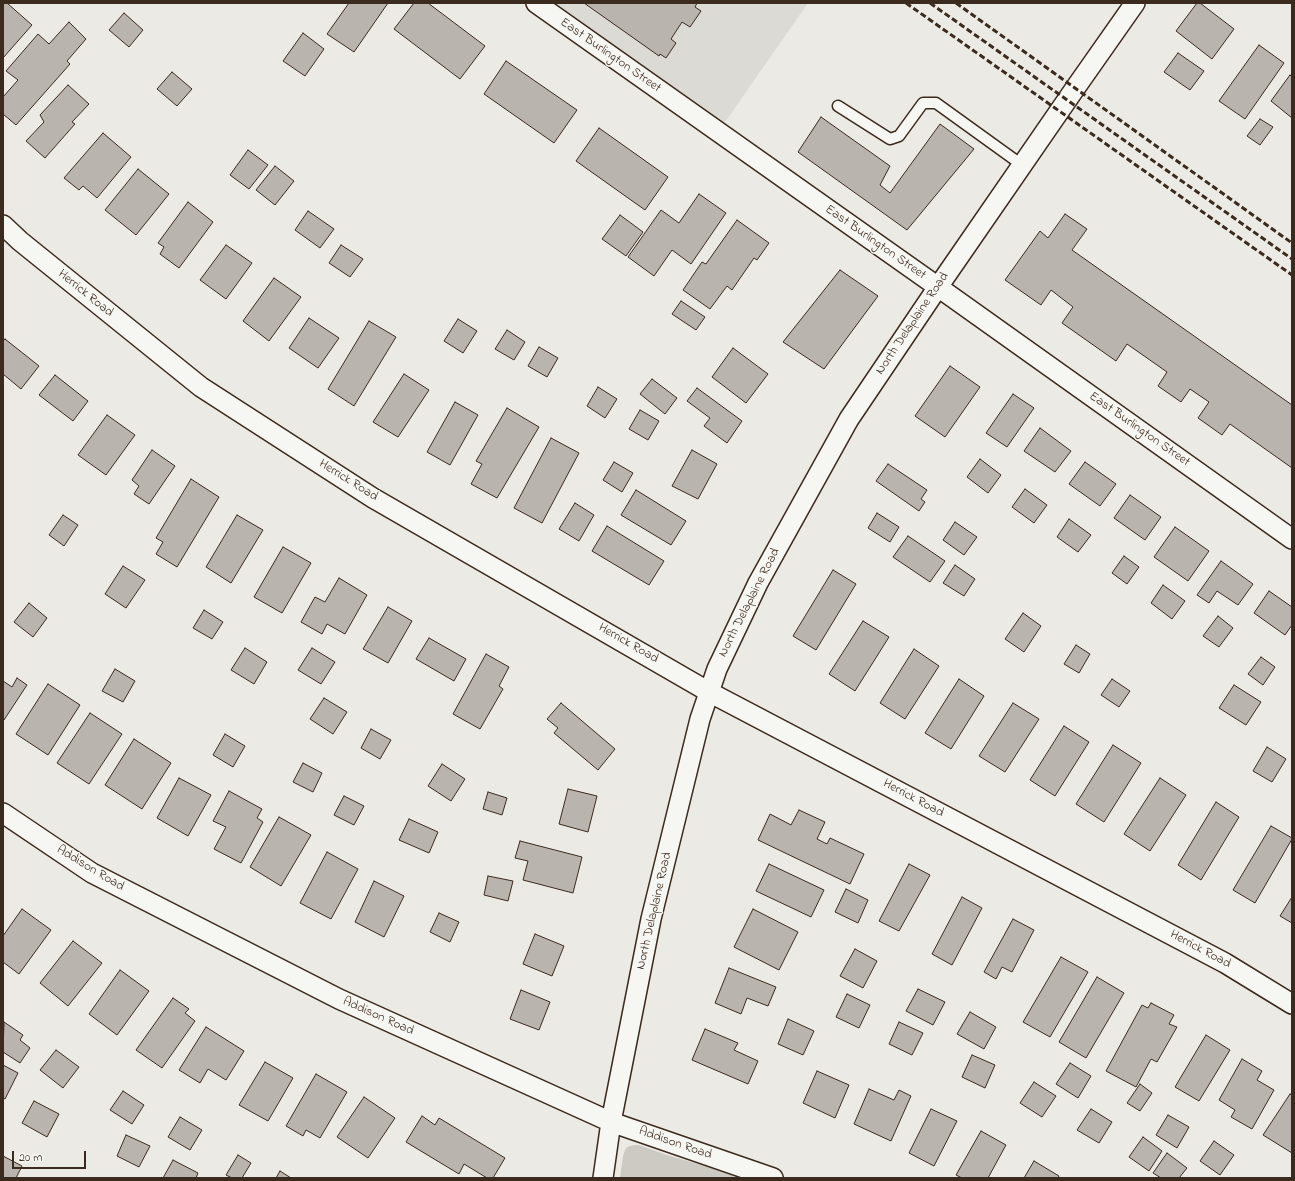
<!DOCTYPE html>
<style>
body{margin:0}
#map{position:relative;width:1295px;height:1181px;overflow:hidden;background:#ebeae5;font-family:"Indie Flower",sans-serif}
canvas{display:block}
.frame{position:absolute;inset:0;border:4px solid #3b2a1e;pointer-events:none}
.scale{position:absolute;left:12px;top:1151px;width:74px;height:18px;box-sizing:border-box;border:2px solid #3b2a1e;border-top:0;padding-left:5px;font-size:12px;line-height:14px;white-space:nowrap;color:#3b2a1e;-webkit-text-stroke:3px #f6f6f2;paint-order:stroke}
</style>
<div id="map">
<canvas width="1295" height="1181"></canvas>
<div class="frame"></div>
<div class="scale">20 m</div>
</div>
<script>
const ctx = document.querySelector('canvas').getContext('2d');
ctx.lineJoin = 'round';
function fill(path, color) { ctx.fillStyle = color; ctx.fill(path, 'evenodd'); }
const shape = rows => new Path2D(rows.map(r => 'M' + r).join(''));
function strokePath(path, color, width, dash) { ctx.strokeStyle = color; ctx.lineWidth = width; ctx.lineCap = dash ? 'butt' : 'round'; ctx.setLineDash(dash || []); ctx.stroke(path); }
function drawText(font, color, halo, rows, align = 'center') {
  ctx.font = font + ' "Indie Flower",sans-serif'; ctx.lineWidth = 3; ctx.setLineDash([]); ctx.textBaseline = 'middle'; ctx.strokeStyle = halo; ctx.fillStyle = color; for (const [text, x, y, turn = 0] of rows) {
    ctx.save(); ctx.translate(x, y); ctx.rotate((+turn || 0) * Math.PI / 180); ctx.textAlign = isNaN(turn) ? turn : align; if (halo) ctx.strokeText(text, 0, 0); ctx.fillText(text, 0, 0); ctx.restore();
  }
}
fill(shape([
 [531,3,808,3,716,135]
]), '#dcdad4');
fill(shape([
 [634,1145,639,1145,667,1155,746,1178,620,1178,623,1156,625,1150,627,1147]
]), '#cdcac4');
const building = shape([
 [3,3,7,3,32,25,3,58,3,3],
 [349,3,388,3,354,52,327,34,349,3],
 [414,3,428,3,485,46,460,79,394,29,414,3],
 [584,3,697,3,695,7,701,11,690,27,682,22,671,39,676,43,666,58,660,54,659,56,584,3],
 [1197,3,1200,3,1234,29,1212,59,1176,31,1197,3],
 [124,13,143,30,129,47,109,30,124,13],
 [69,22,86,39,67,61,70,64,16,125,3,114,3,97,18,80,6,71,38,34,49,44,69,22],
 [303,33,324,49,305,76,283,61,303,33],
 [1259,45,1284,63,1245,119,1219,101,1259,45],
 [1178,53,1204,71,1190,90,1164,72,1178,53],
 [506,61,577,110,554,143,484,94,506,61],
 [172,72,192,89,177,106,157,89,172,72],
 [1290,75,1292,77,1292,118,1271,101,1290,75],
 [68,85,89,104,72,122,75,124,45,158,26,141,44,122,40,115,68,85],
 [821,117,890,166,880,185,890,193,940,124,974,149,907,230,798,152,821,117],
 [1260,119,1273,127,1260,145,1247,136,1260,119],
 [599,128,668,177,645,210,576,161,599,128],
 [103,133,131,157,97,198,83,186,79,190,64,178,103,133],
 [248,150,268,165,249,189,230,175,248,150],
 [275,166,294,181,275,205,256,190,275,166],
 [138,169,169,194,136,235,105,210,138,169],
 [699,194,726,213,691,264,672,250,654,276,628,257,661,210,679,223,699,194],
 [188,202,213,222,179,268,160,254,164,247,158,243,188,202],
 [308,211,334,229,320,248,295,230,308,211],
 [1065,214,1087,229,1072,250,1292,405,1292,468,1230,424,1222,435,1198,418,1209,402,1190,389,1181,402,1158,386,1167,372,1127,344,1116,361,1062,323,1073,307,1051,290,1041,305,1005,280,1040,231,1048,238,1065,214],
 [620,215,643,232,626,256,602,239,620,215],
 [737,220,769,243,757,260,754,258,732,290,727,286,710,309,683,290,702,262,706,264,737,220],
 [226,245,252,263,226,299,200,280,226,245],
 [341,245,363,259,350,277,329,263,341,245],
 [840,270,878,296,824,369,783,342,840,270],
 [274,278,301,297,269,341,243,321,274,278],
 [681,301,705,317,696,330,672,314,681,301],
 [309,318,339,338,318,368,289,348,309,318],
 [458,319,477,331,463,353,444,341,458,319],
 [369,321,396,337,354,406,328,389,369,321],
 [507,330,525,342,514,360,495,349,507,330],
 [5,339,39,366,21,389,3,374,3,341,5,339],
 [539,347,558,358,547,377,528,366,539,347],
 [733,348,768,374,746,403,712,377,733,348],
 [950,366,980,387,945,437,915,416,950,366],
 [404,374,429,390,398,437,373,422,404,374],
 [55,375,88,401,73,421,39,395,55,375],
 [652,379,677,398,665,414,640,394,652,379],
 [598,387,617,399,605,418,587,406,598,387],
 [697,388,742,421,727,443,704,426,710,418,687,401,697,388],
 [1013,394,1034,408,1007,447,986,433,1013,394],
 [455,402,478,415,450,465,427,452,455,402],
 [507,408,539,427,497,498,471,484,482,464,476,461,507,408],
 [640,410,659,421,648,440,629,429,640,410],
 [107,415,135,435,106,475,78,455,107,415],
 [1040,428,1071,451,1055,472,1024,451,1040,428],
 [551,438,579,453,542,523,514,508,551,438],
 [152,450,175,466,149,504,134,494,139,486,132,480,152,450],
 [692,450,717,464,698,499,672,486,692,450],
 [980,459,1001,475,988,493,967,477,980,459],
 [614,462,633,473,622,492,603,480,614,462],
 [1085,462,1116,484,1100,506,1069,484,1085,462],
 [888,464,927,490,921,499,925,502,919,511,876,481,888,464],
 [191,479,219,497,177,567,156,554,163,542,156,538,191,479],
 [1025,489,1047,505,1034,523,1012,507,1025,489],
 [636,490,686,521,671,545,621,515,636,490],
 [1130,495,1161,517,1145,540,1114,518,1130,495],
 [575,503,594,515,579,541,559,529,575,503],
 [877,513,899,527,890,542,868,528,877,513],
 [63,515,78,525,64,546,49,535,63,515],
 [237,515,263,530,231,583,206,567,237,515],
 [1069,519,1091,535,1078,552,1057,537,1069,519],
 [955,522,977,537,964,555,943,540,955,522],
 [607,526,664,561,649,585,592,551,607,526],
 [1175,527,1209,551,1188,581,1154,557,1175,527],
 [908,536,945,561,930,582,893,557,908,536],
 [283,547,311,563,282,613,254,597,283,547],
 [1124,556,1139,567,1127,584,1112,573,1124,556],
 [1221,561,1253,584,1238,605,1217,591,1209,603,1197,595,1221,561],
 [955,565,975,579,964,596,943,583,955,565],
 [123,566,145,580,126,608,105,594,123,566],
 [833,570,856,584,816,650,793,636,833,570],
 [339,578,367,595,345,634,327,624,322,634,301,622,315,597,325,602,339,578],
 [1163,585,1185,601,1172,619,1151,603,1163,585],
 [1269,591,1292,607,1292,625,1285,635,1254,613,1269,591],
 [29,603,47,618,33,637,14,622,29,603],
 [388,607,412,621,388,663,363,649,388,607],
 [204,610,223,622,212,639,193,628,204,610],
 [1023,613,1041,626,1024,652,1005,639,1023,613],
 [1218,616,1233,628,1219,647,1203,636,1218,616],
 [863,621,889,637,855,691,829,674,863,621],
 [429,638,466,659,454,681,416,659,429,638],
 [1076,645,1090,654,1079,673,1064,664,1076,645],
 [245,648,267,662,254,684,231,670,245,648],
 [312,648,335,662,321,684,298,670,312,648],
 [914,649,939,666,905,719,880,703,914,649],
 [486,654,509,667,499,686,503,689,480,729,453,714,486,654],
 [1261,657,1275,667,1263,685,1248,674,1261,657],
 [115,669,135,681,123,702,102,691,115,669],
 [17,678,27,685,4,720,3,719,3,681,12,687,17,678],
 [959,679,984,696,951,749,925,733,959,679],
 [1112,679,1130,691,1119,707,1101,695,1112,679],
 [48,684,80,705,48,755,16,734,48,684],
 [1234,685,1261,702,1246,725,1219,708,1234,685],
 [324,698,347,712,333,734,310,719,324,698],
 [561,703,615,749,598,770,554,733,558,728,547,719,561,703],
 [1013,703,1039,719,1005,772,979,756,1013,703],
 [90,713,122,734,89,784,57,763,90,713],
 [1064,726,1089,742,1055,796,1030,780,1064,726],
 [371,729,391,740,380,759,361,748,371,729],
 [225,734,245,746,233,767,213,755,225,734],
 [134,739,171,763,142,809,105,785,134,739],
 [1113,745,1141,763,1104,822,1076,804,1113,745],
 [1267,747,1286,759,1272,782,1253,771,1267,747],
 [303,763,322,773,313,792,293,782,303,763],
 [442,764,465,779,451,801,428,786,442,764],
 [179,778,211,795,188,836,157,818,179,778],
 [1160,778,1186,795,1150,851,1124,834,1160,778],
 [568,789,597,796,588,832,559,824,568,789],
 [229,791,262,809,257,818,263,822,241,863,214,849,226,827,213,821,229,791],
 [488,792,507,798,502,815,483,809,488,792],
 [344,796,364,806,354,825,334,815,344,796],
 [1216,802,1239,817,1201,880,1178,865,1216,802],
 [799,810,825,822,817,839,827,844,830,838,864,854,850,884,758,840,770,814,791,825,799,810],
 [279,817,311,835,281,886,250,867,279,817],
 [409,819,438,832,429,853,399,840,409,819],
 [1271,826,1292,838,1292,839,1255,903,1233,890,1271,826],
 [520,841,582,857,573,893,523,880,528,861,515,858,520,841],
 [327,852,358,869,331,919,300,903,327,852],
 [769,864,824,890,811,917,756,891,769,864],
 [909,864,930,875,899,931,879,921,909,864],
 [488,876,513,881,508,901,484,895,488,876],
 [374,881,404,896,384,937,355,922,374,881],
 [846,889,868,900,858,923,835,912,846,889],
 [962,897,982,908,952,965,932,954,962,897],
 [1292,897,1292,923,1280,916,1292,897],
 [22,909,51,930,19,974,3,962,3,936,22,909],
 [753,909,798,932,779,970,734,947,753,909],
 [439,913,459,922,450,942,430,932,439,913],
 [1013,919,1034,930,1012,972,1002,967,996,979,984,972,1013,919],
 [535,934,564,946,552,976,523,964,535,934],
 [73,941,102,963,68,1006,40,983,73,941],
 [855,949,877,961,863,988,840,976,855,949],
 [1061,957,1088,972,1050,1037,1023,1022,1061,957],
 [729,968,776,987,768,1006,747,998,741,1014,715,1003,729,968],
 [120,970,149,991,117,1035,89,1014,120,970],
 [1097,977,1124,993,1086,1058,1059,1042,1097,977],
 [918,989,945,1002,933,1025,906,1011,918,989],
 [521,990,550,1002,539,1030,510,1019,521,990],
 [847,994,870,1005,859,1028,836,1017,847,994],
 [173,998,189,1009,185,1013,195,1021,162,1068,136,1050,173,998],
 [1151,1003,1174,1015,1169,1024,1177,1027,1157,1062,1151,1059,1136,1087,1106,1071,1142,1005,1148,1008,1151,1003],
 [970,1012,996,1027,984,1049,957,1034,970,1012],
 [788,1019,814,1031,803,1055,778,1044,788,1019],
 [4,1022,23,1035,20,1040,30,1048,20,1063,3,1052,4,1022],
 [899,1022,923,1033,912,1055,889,1044,899,1022],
 [206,1027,244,1051,226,1080,208,1069,200,1083,179,1070,206,1027],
 [705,1029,738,1043,734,1050,758,1061,748,1084,692,1060,705,1029],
 [1206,1035,1230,1050,1199,1101,1175,1087,1206,1035],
 [56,1050,79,1067,63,1088,40,1070,56,1050],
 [972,1055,995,1065,985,1088,962,1077,972,1055],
 [1242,1059,1262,1071,1257,1080,1274,1090,1252,1129,1231,1117,1235,1110,1219,1100,1242,1059],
 [265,1062,293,1078,268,1121,239,1105,265,1062],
 [1070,1063,1091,1076,1078,1098,1056,1084,1070,1063],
 [3,1065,18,1073,5,1099,3,1098,3,1065],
 [817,1071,849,1085,835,1118,803,1103,817,1071],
 [316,1074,347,1092,320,1138,306,1130,303,1136,286,1126,316,1074],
 [1034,1082,1056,1096,1042,1117,1020,1103,1034,1082],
 [1140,1084,1152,1093,1140,1111,1127,1103,1140,1084],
 [869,1089,894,1100,899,1090,911,1096,891,1141,854,1124,869,1089],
 [123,1091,144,1105,132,1124,110,1110,123,1091],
 [1290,1094,1292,1095,1292,1153,1263,1135,1290,1094],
 [364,1097,395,1118,368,1158,337,1137,364,1097],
 [34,1101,59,1114,47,1137,22,1123,34,1101],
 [931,1109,957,1121,934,1166,909,1153,931,1109],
 [1091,1109,1112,1122,1099,1143,1077,1130,1091,1109],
 [1168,1115,1189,1127,1177,1148,1156,1135,1168,1115],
 [422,1116,435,1125,439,1118,505,1158,493,1178,487,1178,464,1164,459,1174,406,1142,422,1116],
 [180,1117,202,1130,190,1150,168,1137,180,1117],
 [981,1131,1006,1145,988,1178,962,1178,956,1175,981,1131],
 [126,1135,150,1146,139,1167,117,1156,126,1135],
 [1143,1137,1162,1151,1149,1171,1129,1157,1143,1137],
 [1214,1141,1234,1155,1220,1175,1200,1161,1214,1141],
 [1167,1153,1187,1168,1179,1178,1161,1178,1153,1173,1167,1153],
 [238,1155,251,1163,242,1178,232,1178,226,1175,238,1155],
 [3,1156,22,1166,16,1178,3,1178,3,1156],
 [173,1160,198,1173,196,1178,163,1178,173,1160],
 [1034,1161,1059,1176,1058,1178,1024,1178,1034,1161],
 [280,1171,291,1178,276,1178,280,1171]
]);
fill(building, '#bab4ae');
strokePath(building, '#3b2a1e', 1);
const lane = shape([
 [838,106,890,139,899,136,923,103,936,103,1022,165]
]);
const street = shape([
 [536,3,938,287,1292,539],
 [3,225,20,241,201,387,373,498,709,692,1225,963,1292,1004],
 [3,813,92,873,339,999,611,1122,773,1178],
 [603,1178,611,1122,651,919,700,719,717,669,758,583,849,419,938,287,1076,87,1135,3]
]);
strokePath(lane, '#3b2a1e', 13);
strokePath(street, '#3b2a1e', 22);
strokePath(lane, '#f6f6f2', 10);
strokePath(street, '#f6f6f2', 19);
strokePath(shape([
 [906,3,1292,275],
 [930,3,1292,259],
 [956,3,1292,243]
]), '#3b2a1e', 3, [6, 3]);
drawText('13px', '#3b2a1e', '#f6f6f2', [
 ["East Burlington Street",610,56,35],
 ["East Burlington Street",875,243,35],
 ["Herrick Road",85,294,39],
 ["North Delaplaine Road",913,324,-56],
 ["East Burlington Street",1139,430,35],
 ["Herrick Road",348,481,32],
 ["North Delaplaine Road",750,603,-63],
 ["Herrick Road",628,644,30],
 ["Herrick Road",913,799,28],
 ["Addison Road",90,869,31],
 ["North Delaplaine Road",655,911,-77],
 ["Herrick Road",1200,950,28],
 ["Addison Road",378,1017,24],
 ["Addison Road",675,1144,19]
]);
</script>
